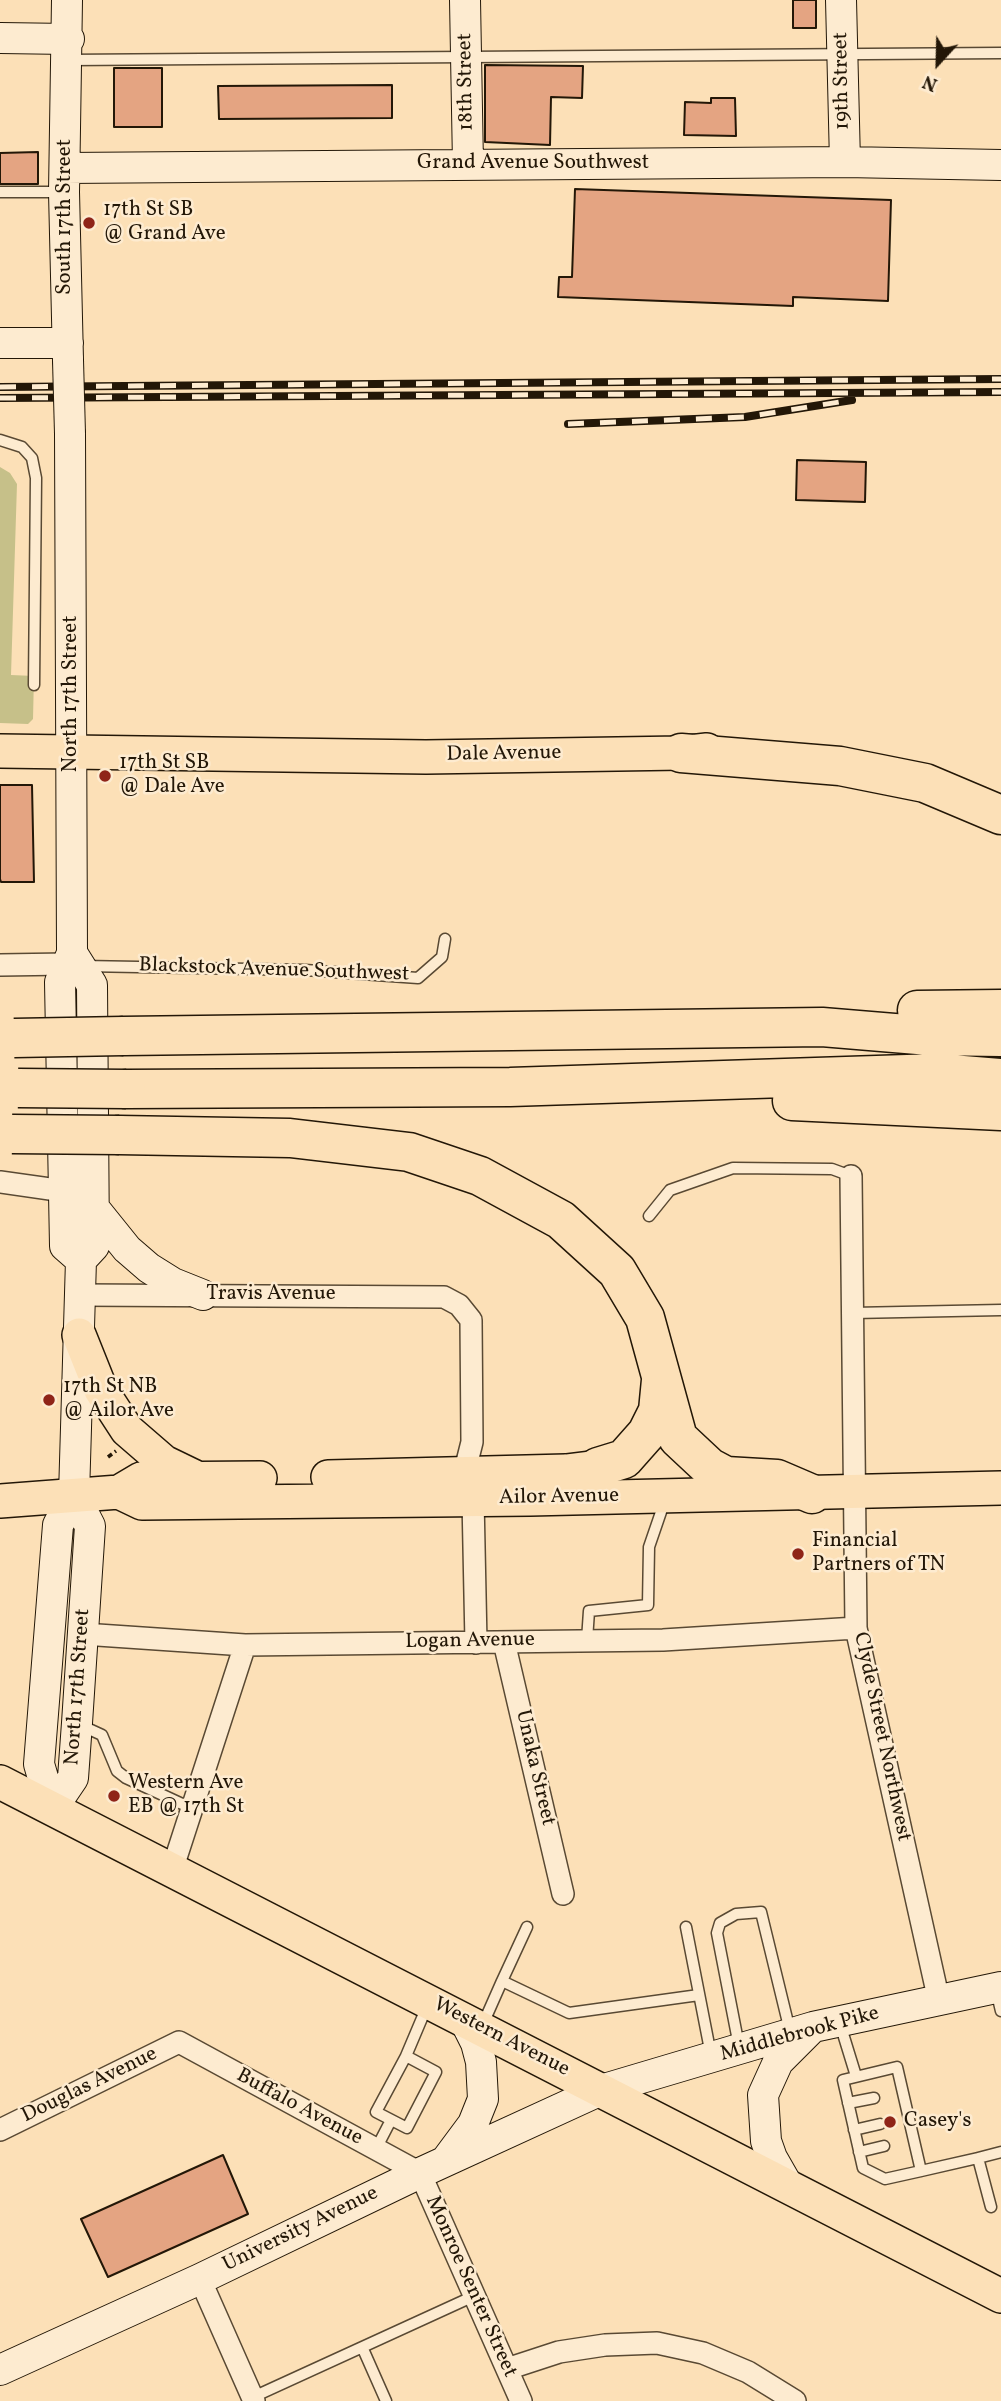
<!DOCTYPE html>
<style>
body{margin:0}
#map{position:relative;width:1001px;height:2401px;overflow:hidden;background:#fce0b7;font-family:Vollkorn,serif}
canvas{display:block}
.north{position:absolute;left:903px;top:28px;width:70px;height:70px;-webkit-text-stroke:5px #fdebd0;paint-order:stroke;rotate:202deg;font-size:19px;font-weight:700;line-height:28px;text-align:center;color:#231707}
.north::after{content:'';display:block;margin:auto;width:24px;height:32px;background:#231707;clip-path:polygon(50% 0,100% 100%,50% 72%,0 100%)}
</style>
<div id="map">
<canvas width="1001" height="2401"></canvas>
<div class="north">N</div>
</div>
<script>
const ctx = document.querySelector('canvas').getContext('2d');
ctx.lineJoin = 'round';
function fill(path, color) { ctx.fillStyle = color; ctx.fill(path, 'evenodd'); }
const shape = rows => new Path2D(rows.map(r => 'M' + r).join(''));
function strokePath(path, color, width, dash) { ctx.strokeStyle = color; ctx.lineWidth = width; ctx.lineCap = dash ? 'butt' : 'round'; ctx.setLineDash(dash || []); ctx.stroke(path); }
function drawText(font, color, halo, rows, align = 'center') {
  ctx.font = font + ' Vollkorn,serif'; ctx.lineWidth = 5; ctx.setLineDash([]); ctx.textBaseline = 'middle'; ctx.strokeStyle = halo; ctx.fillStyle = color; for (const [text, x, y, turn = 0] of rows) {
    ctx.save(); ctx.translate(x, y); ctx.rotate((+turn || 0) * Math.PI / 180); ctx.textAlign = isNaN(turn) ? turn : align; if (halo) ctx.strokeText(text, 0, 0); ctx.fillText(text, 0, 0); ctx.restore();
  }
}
fill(shape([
 [0,467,10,473,17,484,11,675,34,676,33,719,28,724,0,723]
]), '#c6c089');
const building = shape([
 [793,0,816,0,816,28,793,28,793,0],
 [485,65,583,66,582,98,551,97,550,145,485,142,485,65],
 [114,68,162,68,162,127,114,127,114,68],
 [392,85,392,118,219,119,218,86,392,85],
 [711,98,735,98,736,136,684,135,685,102,711,103,711,98],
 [38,152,38,184,0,184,0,153,38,152],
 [575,189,891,200,888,301,793,297,793,306,558,297,559,277,572,277,575,189],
 [797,460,866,462,865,502,796,500,797,460],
 [0,785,32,785,34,882,1,882,0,879,0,785],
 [223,2155,248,2214,108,2277,81,2219,223,2155]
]);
fill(building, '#e4a482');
strokePath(building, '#231707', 2);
const lane = shape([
 [68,60,1001,53],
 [0,192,64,192],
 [0,440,22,447,32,458,36,478,34,685],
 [83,966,305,970,418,978,442,957,445,939],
 [649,1216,670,1190,733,1168,832,1169,851,1176],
 [853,1313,1001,1310],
 [587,1640,589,1611,648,1605,649,1547,661,1512,661,1498],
 [78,1724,102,1735,117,1771,126,1778,193,1809],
 [686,1927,711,2055],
 [502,1981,527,1927],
 [996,1990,1001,2011],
 [483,2024,502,1981,569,2013,699,1995],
 [840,2024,856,2076],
 [739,2046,717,1933,720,1923,736,1914,761,1912,790,2031],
 [406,2056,376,2112,407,2128,436,2072,406,2056,428,2004],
 [848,2103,874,2098],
 [854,2130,880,2124],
 [376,2149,391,2120],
 [859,2152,884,2146],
 [978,2158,991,2207],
 [921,2171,897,2067,843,2080,863,2168,885,2179,921,2171,978,2158,1001,2152],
 [363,2349,386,2401],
 [251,2398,474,2296]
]);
const street = shape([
 [0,965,67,964],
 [851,1176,856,1628,939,2001],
 [0,1182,64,1191],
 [80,1295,444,1297,459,1305,471,1320,472,1442,464,1474],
 [473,1499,476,1643],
 [83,1634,245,1645,663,1640,856,1628],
 [504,1642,563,1894],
 [172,1870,245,1645],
 [0,2130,179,2042,420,2173,521,2401],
 [200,2279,254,2401],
 [507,2369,559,2352,605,2345,657,2343,703,2353,748,2372,795,2401]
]);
const secondary = shape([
 [67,0,64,192,68,360],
 [465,0,468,164],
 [841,0,845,162],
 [0,38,69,39],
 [65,168,845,162,1001,165],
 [0,343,68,343],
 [70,434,72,953,60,982,65,1246,81,1260],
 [94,1208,127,1249,149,1268,173,1283,203,1295],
 [52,1809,39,1764,58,1525,74,1495,81,1260,94,1246,92,985,72,953],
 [52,1809,73,1778,77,1723,90,1526,74,1495],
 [447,2159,473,2124,483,2099,481,2062,476,2043,464,2019],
 [788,2186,772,2158,766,2141,763,2095,778,2062,810,2030],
 [0,2370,200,2279,420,2173,601,2090,813,2027,1001,1987]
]);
const primary = shape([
 [0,751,426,757,681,753,707,750],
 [79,1335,101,1390,127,1430,164,1462,195,1477],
 [328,1477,566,1471,598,1467],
 [119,1492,142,1503,530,1499,1001,1488],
 [0,1501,119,1492,141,1479,260,1478],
 [0,1782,1001,2296]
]);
const highway = shape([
 [681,753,840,766,925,783,1001,815],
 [917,1010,1001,1009],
 [123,1036,822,1027,930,1036,1001,1037],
 [126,1089,510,1087,938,1073,1001,1078],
 [792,1101,1001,1111],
 [119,1135,290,1138,409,1152,480,1176,561,1220,617,1271,645,1318,678,1438,709,1467,726,1476,777,1479,812,1494],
 [598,1467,624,1459,647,1433,658,1411,661,1380]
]);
strokePath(lane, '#594933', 13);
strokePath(street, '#594933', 24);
strokePath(secondary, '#231707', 32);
strokePath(primary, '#231707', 36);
strokePath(highway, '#231707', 41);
strokePath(shape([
 [108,1457,116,1451]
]), '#231707', 3.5, [5, 3.5]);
strokePath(lane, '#fdebd0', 10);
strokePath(street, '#fdebd0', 21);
strokePath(secondary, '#fdebd0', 30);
strokePath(primary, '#fce0b7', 33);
strokePath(highway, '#fce0b7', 38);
const rail = shape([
 [0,387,1001,379],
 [0,398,1001,392],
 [568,424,745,417,852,400]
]);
strokePath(rail, '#231707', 8);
strokePath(rail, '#fdebd0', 5, [16]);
const secondaryBridge = shape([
 [68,360,70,434]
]);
const highwayBridge = shape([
 [14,1038,123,1036],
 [18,1088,126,1089],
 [12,1134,119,1135]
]);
strokePath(secondaryBridge, '#231707', 32, []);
strokePath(highwayBridge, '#231707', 41, []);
strokePath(secondaryBridge, '#fdebd0', 30);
strokePath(highwayBridge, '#fce0b7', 38);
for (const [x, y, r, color] of [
 [89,223,7,"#8f2418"],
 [105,776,7,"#8f2418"],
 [49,1400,7,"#8f2418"],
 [798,1554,7,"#8f2418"],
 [114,1796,7,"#8f2418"],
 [890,2122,7,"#8f2418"]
]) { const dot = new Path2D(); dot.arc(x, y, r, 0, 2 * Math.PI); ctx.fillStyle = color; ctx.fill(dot); strokePath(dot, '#fdebd0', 2.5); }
drawText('21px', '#231707', '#fdebd0', [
 ["19th Street",843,81,-91],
 ["18th Street",467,82,-91],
 ["Grand Avenue Southwest",533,164],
 ["South 17th Street",66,217,-90],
 ["North 17th Street",72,694,-90],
 ["Dale Avenue",504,755,-1],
 ["Blackstock Avenue Southwest",274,971,2],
 ["Travis Avenue",271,1295],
 ["Ailor Avenue",559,1498,-1],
 ["Logan Avenue",470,1642,-1],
 ["North 17th Street",79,1687,-86],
 ["Clyde Street Northwest",881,1737,78],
 ["Unaka Street",534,1768,77],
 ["Middlebrook Pike",800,2035,-15],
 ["Western Avenue",501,2038,27],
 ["Douglas Avenue",90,2086,-26],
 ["Buffalo Avenue",299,2108,28],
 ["University Avenue",301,2230,-26],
 ["Monroe Senter Street",470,2287,66]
]);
drawText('21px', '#231707', '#fdebd0', [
 ["17th St SB",103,211],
 ["@ Grand Ave",103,235],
 ["17th St SB",119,764],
 ["@ Dale Ave",119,788],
 ["17th St NB",63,1388],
 ["@ Ailor Ave",63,1412],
 ["Financial",812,1542],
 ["Partners of TN",812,1566],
 ["Western Ave",128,1784],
 ["EB @ 17th St",128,1808],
 ["Casey's",904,2122]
], 'left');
</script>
